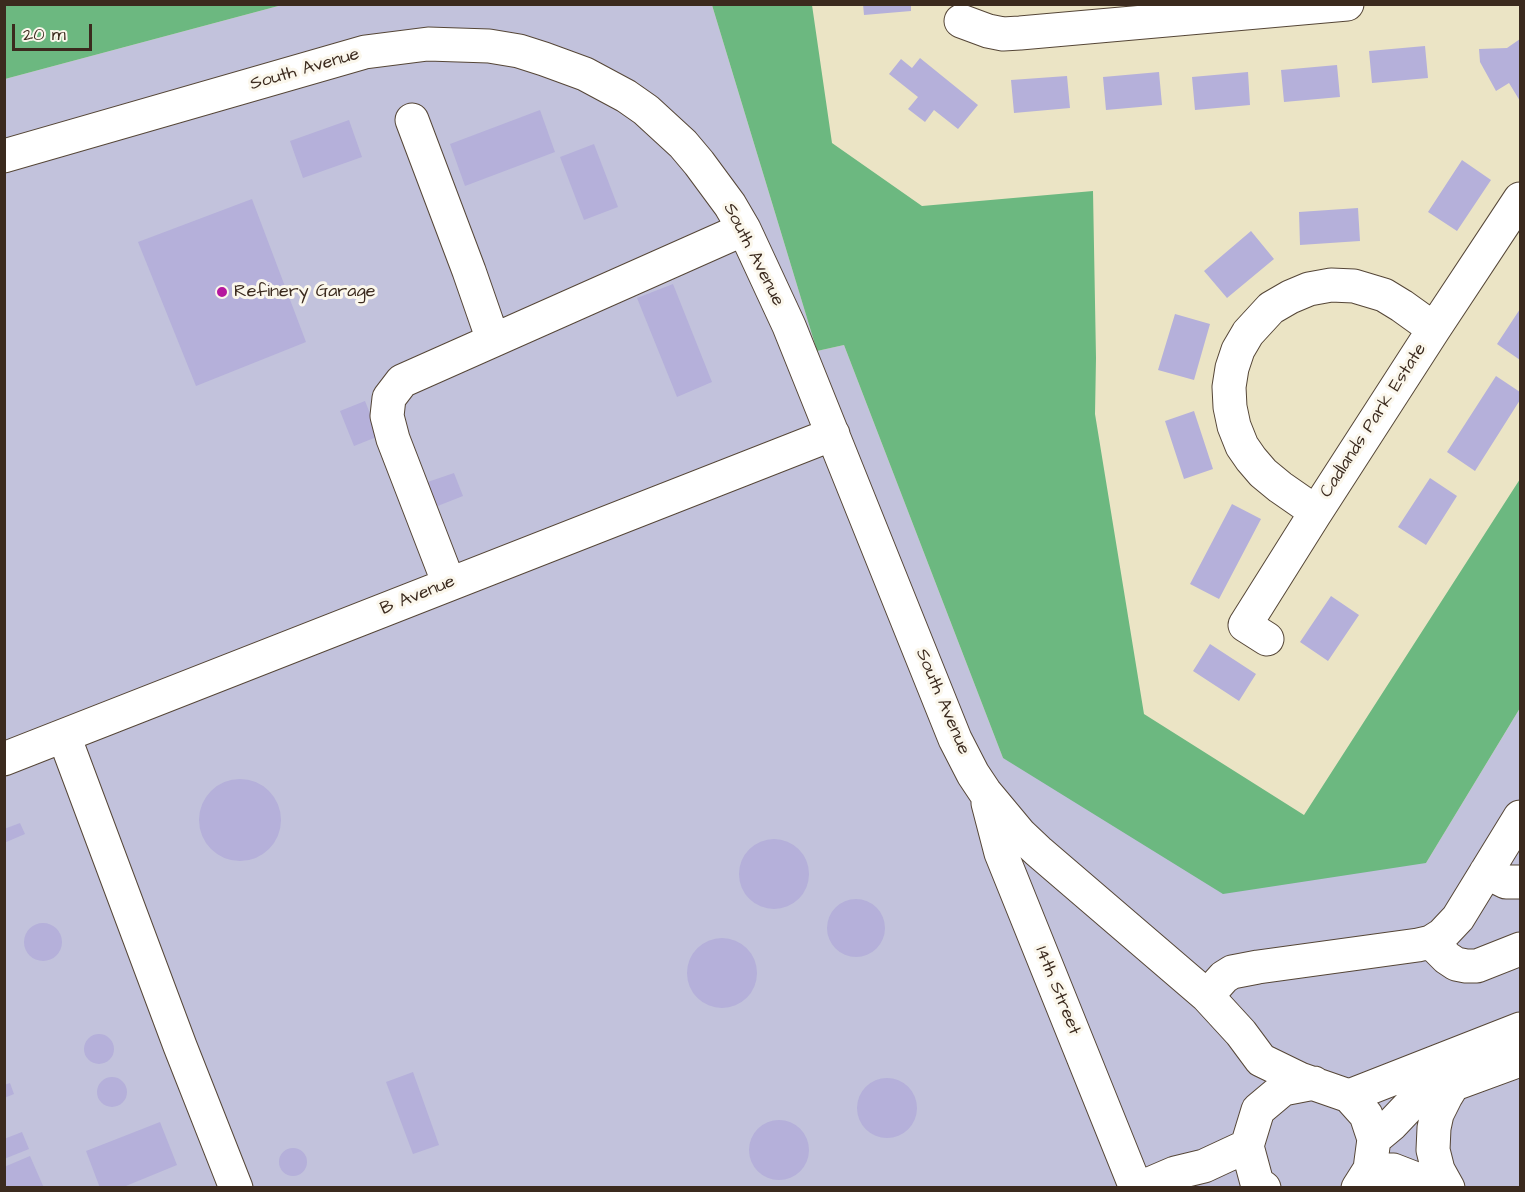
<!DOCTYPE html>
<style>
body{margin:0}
#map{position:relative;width:1525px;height:1192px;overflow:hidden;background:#ebe4c5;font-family:"Architects Daughter",sans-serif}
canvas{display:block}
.frame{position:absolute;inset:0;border:6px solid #3b2a1e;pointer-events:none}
.scale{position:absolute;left:12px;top:24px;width:80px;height:27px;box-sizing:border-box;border:3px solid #3b2a1e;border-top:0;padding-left:8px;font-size:18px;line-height:21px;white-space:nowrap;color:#3b2a1e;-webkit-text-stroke:4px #fbf7ec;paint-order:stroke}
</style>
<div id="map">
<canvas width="1525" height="1192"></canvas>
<div class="frame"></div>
<div class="scale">20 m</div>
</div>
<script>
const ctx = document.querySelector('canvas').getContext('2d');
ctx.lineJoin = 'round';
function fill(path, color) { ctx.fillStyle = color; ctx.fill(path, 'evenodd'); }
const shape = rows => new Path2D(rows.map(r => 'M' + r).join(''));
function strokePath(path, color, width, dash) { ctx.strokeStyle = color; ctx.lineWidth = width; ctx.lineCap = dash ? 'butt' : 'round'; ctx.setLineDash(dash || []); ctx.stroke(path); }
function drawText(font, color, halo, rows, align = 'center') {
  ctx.font = font + ' "Architects Daughter",sans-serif'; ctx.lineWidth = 6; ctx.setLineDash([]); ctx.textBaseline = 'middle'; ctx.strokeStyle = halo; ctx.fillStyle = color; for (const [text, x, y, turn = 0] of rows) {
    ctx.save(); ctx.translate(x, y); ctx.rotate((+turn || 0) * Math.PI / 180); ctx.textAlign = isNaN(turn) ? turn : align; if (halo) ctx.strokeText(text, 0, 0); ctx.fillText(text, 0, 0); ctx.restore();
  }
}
fill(shape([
 [282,5,712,5,817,351,844,345,1003,758,1426,863,1520,708,1520,1187,5,1188,5,79]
]), '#c2c2dc');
fill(shape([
 [5,4,282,4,282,5,5,79],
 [712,5,812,5,832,143,922,206,1093,191,1096,358,1095,414,1144,714,1304,815,1520,479,1520,708,1426,863,1223,894,1003,758,844,345,817,351]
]), '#6cb880');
fill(shape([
 [863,4,911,4,911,11,864,15],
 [1520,39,1520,101,1509,83,1496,91,1480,62,1479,49,1507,48],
 [1425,46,1428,78,1372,83,1369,51],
 [920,58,978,105,958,129,934,110,925,122,908,109,918,97,889,74,901,59,912,68],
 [1337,65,1340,97,1284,102,1281,70],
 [1159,72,1162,105,1106,110,1103,77],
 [1248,72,1250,105,1195,110,1192,77],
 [1067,76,1070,108,1014,113,1011,80],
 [540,110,555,152,465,186,450,144],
 [349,120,362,157,303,178,290,141],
 [594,144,618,207,584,220,560,157],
 [1462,160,1491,180,1457,231,1428,212],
 [252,199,306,342,196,386,138,242],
 [1358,208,1360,241,1300,245,1299,212],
 [1251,231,1274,259,1227,298,1204,271],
 [673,284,712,382,677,397,637,298],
 [1520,309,1520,360,1497,344],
 [1175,314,1210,324,1194,380,1158,370],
 [1496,376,1520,392,1520,400,1475,471,1447,452],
 [365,401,379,436,354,446,340,411],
 [1194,411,1213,469,1184,479,1165,421],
 [454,473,463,496,425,511,416,486],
 [1430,478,1457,496,1426,545,1398,527],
 [1232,504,1261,519,1219,599,1190,584],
 [1331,596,1359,615,1328,661,1300,642],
 [1210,644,1256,674,1239,701,1193,671],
 '199 820a41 41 0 1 1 82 0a41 41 0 1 1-82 0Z',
 [20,823,25,834,4,843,4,829],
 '739 874a35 35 0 1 1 70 0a35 35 0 1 1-70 0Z',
 '827 928a29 29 0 1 1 58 0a29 29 0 1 1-58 0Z',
 '24 942a19 19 0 1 1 38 0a19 19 0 1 1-38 0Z',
 '687 973a35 35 0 1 1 70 0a35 35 0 1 1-70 0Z',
 '84 1049a15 15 0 1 1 30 0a15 15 0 1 1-30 0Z',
 [413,1072,439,1145,413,1154,386,1082],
 '97 1092a15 15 0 1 1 30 0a15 15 0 1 1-30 0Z',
 '857 1108a30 30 0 1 1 60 0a30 30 0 1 1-60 0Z',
 [10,1083,14,1094,4,1098,4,1085],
 '749 1150a30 30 0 1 1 60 0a30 30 0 1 1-60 0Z',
 [160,1122,177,1165,121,1188,100,1188,86,1151],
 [22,1132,29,1149,4,1159,4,1139],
 '279 1162a14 14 0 1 1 28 0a14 14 0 1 1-28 0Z',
 [30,1156,44,1188,7,1188,4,1181,4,1167]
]), '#b5b0da');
const minor = shape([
 [961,21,988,31,1003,34,1020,33,1347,4],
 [412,120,469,271,493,340],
 [4,156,365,52,428,44,489,46,519,51,544,59,585,74,626,96,646,110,683,144,699,163,730,205,744,229,789,326,955,739,973,774,985,792,1020,834,1038,851,1207,996,1241,1033,1261,1060,1300,1079,1349,1096,1366,1115,1374,1139,1370,1169,1358,1188],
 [1434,329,1402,306,1384,295,1354,286,1331,285,1309,289,1290,297,1271,308,1248,333,1238,350,1232,368,1229,387,1230,407,1234,426,1242,446,1251,459,1263,473,1280,487,1316,512,1434,329,1520,199],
 [449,584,393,439,387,416,389,398,402,381,744,229],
 [1267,639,1245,625,1316,512],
 [64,736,180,1046,236,1188],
 [4,759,833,434],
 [988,803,1001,853,1136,1188],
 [1486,872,1506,882,1520,882],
 [1431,942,1447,958,1456,964,1466,966,1477,966,1520,949],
 [1207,996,1224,977,1232,972,1258,967,1418,945,1431,942,1442,935,1458,918,1520,817],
 [1349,1096,1520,1029],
 [1374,1139,1392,1124,1411,1104,1430,1093,1520,1060],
 [1370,1169,1393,1170,1424,1182,1434,1188],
 [1140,1188,1175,1173,1204,1166,1247,1146],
 [1264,1188,1257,1183,1247,1146,1258,1110,1283,1089,1314,1083],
 [1448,1188,1438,1170,1433,1150,1434,1128,1437,1114,1446,1096,1454,1083]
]);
strokePath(minor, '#554637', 35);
strokePath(minor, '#fff', 33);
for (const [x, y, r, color] of [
 [222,292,6,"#b5179e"]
]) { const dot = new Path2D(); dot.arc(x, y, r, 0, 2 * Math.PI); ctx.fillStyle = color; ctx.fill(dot); strokePath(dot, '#fbf7ec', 2); }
drawText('18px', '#3b2a1e', '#fbf7ec', [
 ["South Avenue",305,70,-16],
 ["South Avenue",753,255,63],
 ["Cadlands Park Estate",1374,421,-57],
 ["B Avenue",418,596,-22],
 ["South Avenue",942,702,67],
 ["14th Street",1057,991,68]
]);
drawText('18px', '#3b2a1e', '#fbf7ec', [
 ["Refinery Garage",234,292]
], 'left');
</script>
